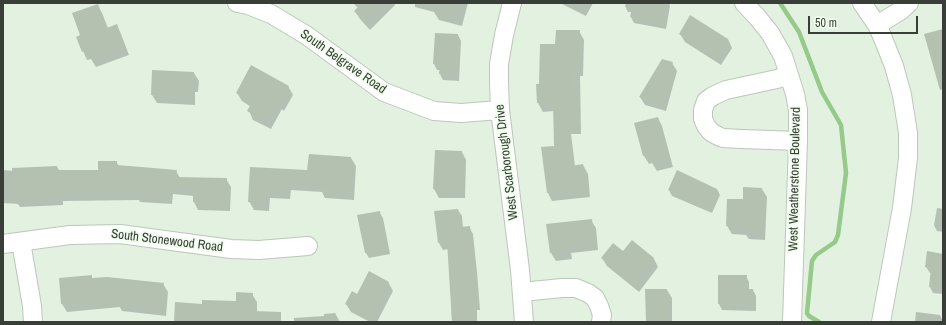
<!DOCTYPE html>
<style>
body{margin:0}
#map{position:relative;width:946px;height:325px;overflow:hidden;background:#e3f1e1;font-family:"Archivo Narrow",sans-serif}
canvas{display:block}
.frame{position:absolute;inset:0;border:4px solid #393e38;pointer-events:none}
.scale{position:absolute;left:808px;top:16px;width:110px;height:18px;box-sizing:border-box;border:2px solid #393e38;border-top:0;padding-left:5px;font-size:12px;line-height:14px;white-space:nowrap;color:#393e38;-webkit-text-stroke:3px #f1feee;paint-order:stroke}
</style>
<div id="map">
<canvas width="946" height="325"></canvas>
<div class="frame"></div>
<div class="scale">50 m</div>
</div>
<script>
const ctx = document.querySelector('canvas').getContext('2d');
ctx.lineJoin = 'round';
function fill(path, color) { ctx.fillStyle = color; ctx.fill(path, 'evenodd'); }
const shape = rows => new Path2D(rows.map(r => 'M' + r).join(''));
function strokePath(path, color, width, dash) { ctx.strokeStyle = color; ctx.lineWidth = width; ctx.lineCap = dash ? 'butt' : 'round'; ctx.setLineDash(dash || []); ctx.stroke(path); }
function drawText(font, color, halo, rows, align = 'center') {
  ctx.font = font + ' "Archivo Narrow",sans-serif'; ctx.lineWidth = 4; ctx.setLineDash([]); ctx.textBaseline = 'middle'; ctx.strokeStyle = halo; ctx.fillStyle = color; for (const [text, x, y, turn = 0] of rows) {
    ctx.save(); ctx.translate(x, y); ctx.rotate((+turn || 0) * Math.PI / 180); ctx.textAlign = isNaN(turn) ? turn : align; if (halo) ctx.strokeText(text, 0, 0); ctx.fillText(text, 0, 0); ctx.restore();
  }
}
fill(shape([
 [353,3,394,3,395,5,370,30,360,19,355,11,358,8],
 [436,3,468,3,462,26,439,20,434,12],
 [560,3,593,3,586,16],
 [626,3,669,3,670,6,666,29,634,23,631,17,632,12,628,12,625,6],
 [97,5,102,13,108,28,116,25,121,34,129,55,96,67,91,59,87,60,83,51],
 [579,31,584,40,583,76,580,76,581,134,571,134,575,166,583,165,588,174,590,197,552,201,548,193,555,147,554,111,543,112,538,103,537,85,540,85,556,45],
 [680,34,728,39,732,48,721,65,685,42],
 [458,35,461,41,459,81,443,80,440,74,440,70,437,70,434,64],
 [672,63,677,71,666,111,645,105,640,97],
 [194,73,199,81,198,92,195,92,195,105,157,103,152,95],
 [288,86,293,95,284,111,282,109,271,129,253,120,249,111,251,107,242,101,237,93],
 [658,118,662,126,673,167,657,171,652,163,649,164,644,156],
 [942,134,943,134,943,153,942,152],
 [436,151,462,152,466,160,465,198,439,198,434,189],
 [351,158,356,166,354,200,325,198,322,192,291,190,290,199,270,198,269,211,254,210,249,201,251,168,308,171],
 [116,162,119,166,176,171,180,178,226,179,231,187,230,211,198,210,194,202,194,196,173,194,172,204,140,202,139,200,63,201,63,205,20,207,18,204,3,203,3,170,14,171,57,167,60,171,99,171],
 [717,189,720,195,712,213,672,196,669,190],
 [762,189,767,197,765,240,749,239,746,235,732,234,727,226,728,200,744,200],
 [937,208,943,209,943,232,937,231,934,225],
 [458,210,462,216,463,228,469,227,473,234,477,272,480,310,477,310,477,322,451,322,451,321,452,321,449,249,443,250,439,243],
 [379,212,383,218,390,254,369,258,366,253],
 [591,220,596,228,598,250,571,253,572,259,556,261,551,253],
 [632,241,654,259,658,267,639,292,607,266,602,258,623,253],
 [928,253,943,255,943,294,933,293,930,287,931,273,930,273,926,267],
 [91,276,93,279,163,284,168,292,166,316,122,311,120,307,67,312,62,304],
 [719,276,746,276,749,282,749,290,753,290,756,296,756,311,722,310,719,304],
 [388,282,393,291,377,322,370,322,351,312,346,304,358,295],
 [667,290,672,298,672,322,647,322],
 [252,294,257,302,257,312,270,322,175,322,203,305,237,302],
 [916,312,940,315,943,322,915,322],
 [335,313,340,322,294,322,294,318,324,316,324,314]
]), '#0003');
strokePath(shape([
 [780,3,799,32,822,92,841,125,846,173,838,235,835,242,816,255,812,261,807,313,809,316,819,322]
]), '#95ca8a', 4.5);
fill(shape([
 [362,3,384,3,364,22,354,11],
 [415,3,461,3,457,18,415,7],
 [633,3,667,3,663,24,630,17],
 [98,4,107,28,117,24,125,46,90,59,87,50,82,52,76,37,80,35,72,13],
 [690,15,728,39,716,57,679,34],
 [943,29,943,89,940,90,924,34],
 [556,30,580,30,579,68,575,68,577,126,567,126,571,166,583,164,586,189,547,193,541,147,554,146,553,103,537,103,536,84,539,84,540,44,555,44],
 [435,33,458,34,456,75,439,74,440,64,433,64],
 [662,59,673,62,662,103,639,97],
 [251,65,289,86,279,103,277,102,266,121,247,111,252,102,236,93],
 [152,70,194,72,194,84,191,84,190,97,151,95],
 [658,117,669,158,651,163,649,155,643,156,634,123],
 [435,150,462,151,461,190,433,189],
 [309,154,351,157,349,192,319,189,319,184,286,182,286,191,266,190,265,203,248,202,250,167,307,170],
 [98,161,117,161,117,165,177,170,176,177,227,178,226,203,193,202,193,188,169,187,168,197,134,194,134,192,59,193,59,198,14,200,12,168,57,166,58,170,98,170],
 [677,170,717,189,709,208,668,190],
 [743,187,762,188,761,232,743,231,743,227,726,226,727,199,743,199],
 [458,209,460,227,470,226,474,265,476,303,473,303,474,322,452,322,447,242,438,243,434,211],
 [380,211,387,249,365,253,357,215],
 [592,219,594,242,567,245,567,251,550,253,546,224],
 [632,240,654,258,634,284,601,258,613,243,623,251],
 [927,251,943,254,943,289,929,287,931,268,925,267],
 [369,271,389,282,371,317,345,304,352,291,357,294],
 [92,275,92,278,107,277,164,283,161,308,116,303,116,299,61,304,59,278],
 [718,275,747,275,746,289,753,289,753,305,718,304],
 [645,289,667,289,668,322,646,322],
 [236,292,253,293,253,311,281,312,281,322,174,322,175,302,202,304,202,300,236,301]
]), '#b4c1b1');
const street = shape([
 [237,3,248,5,271,14,306,35,384,92,434,111,461,113,500,110],
 [512,3,504,35,499,64,499,82,500,110,520,270,524,322],
 [744,3,758,18,770,33,783,56,795,94,798,110,798,141,792,322],
 [862,3,877,25,882,36,894,66,902,95,908,133,908,158,902,208,881,322],
 [877,25,900,11,909,3],
 [789,75,777,79,726,90,713,96,706,101,703,110,703,119,706,126,711,132,718,136,723,138,742,139,798,141],
 [21,242,32,306,33,322],
 [3,244,70,235,120,234,231,249,259,250,308,246],
 [522,292,562,288,576,288,588,293,595,298,599,306,602,315,601,322]
]);
strokePath(street, '#bbc8b9', 20);
strokePath(street, '#fff', 18);
drawText('13px', '#393e38', '#f1feee', [
 ["South Belgrave Road",343,62,35],
 ["West Scarborough Drive",507,162,-97],
 ["West Weatherstone Boulevard",795,179,-89],
 ["South Stonewood Road",167,241,7]
]);
</script>
